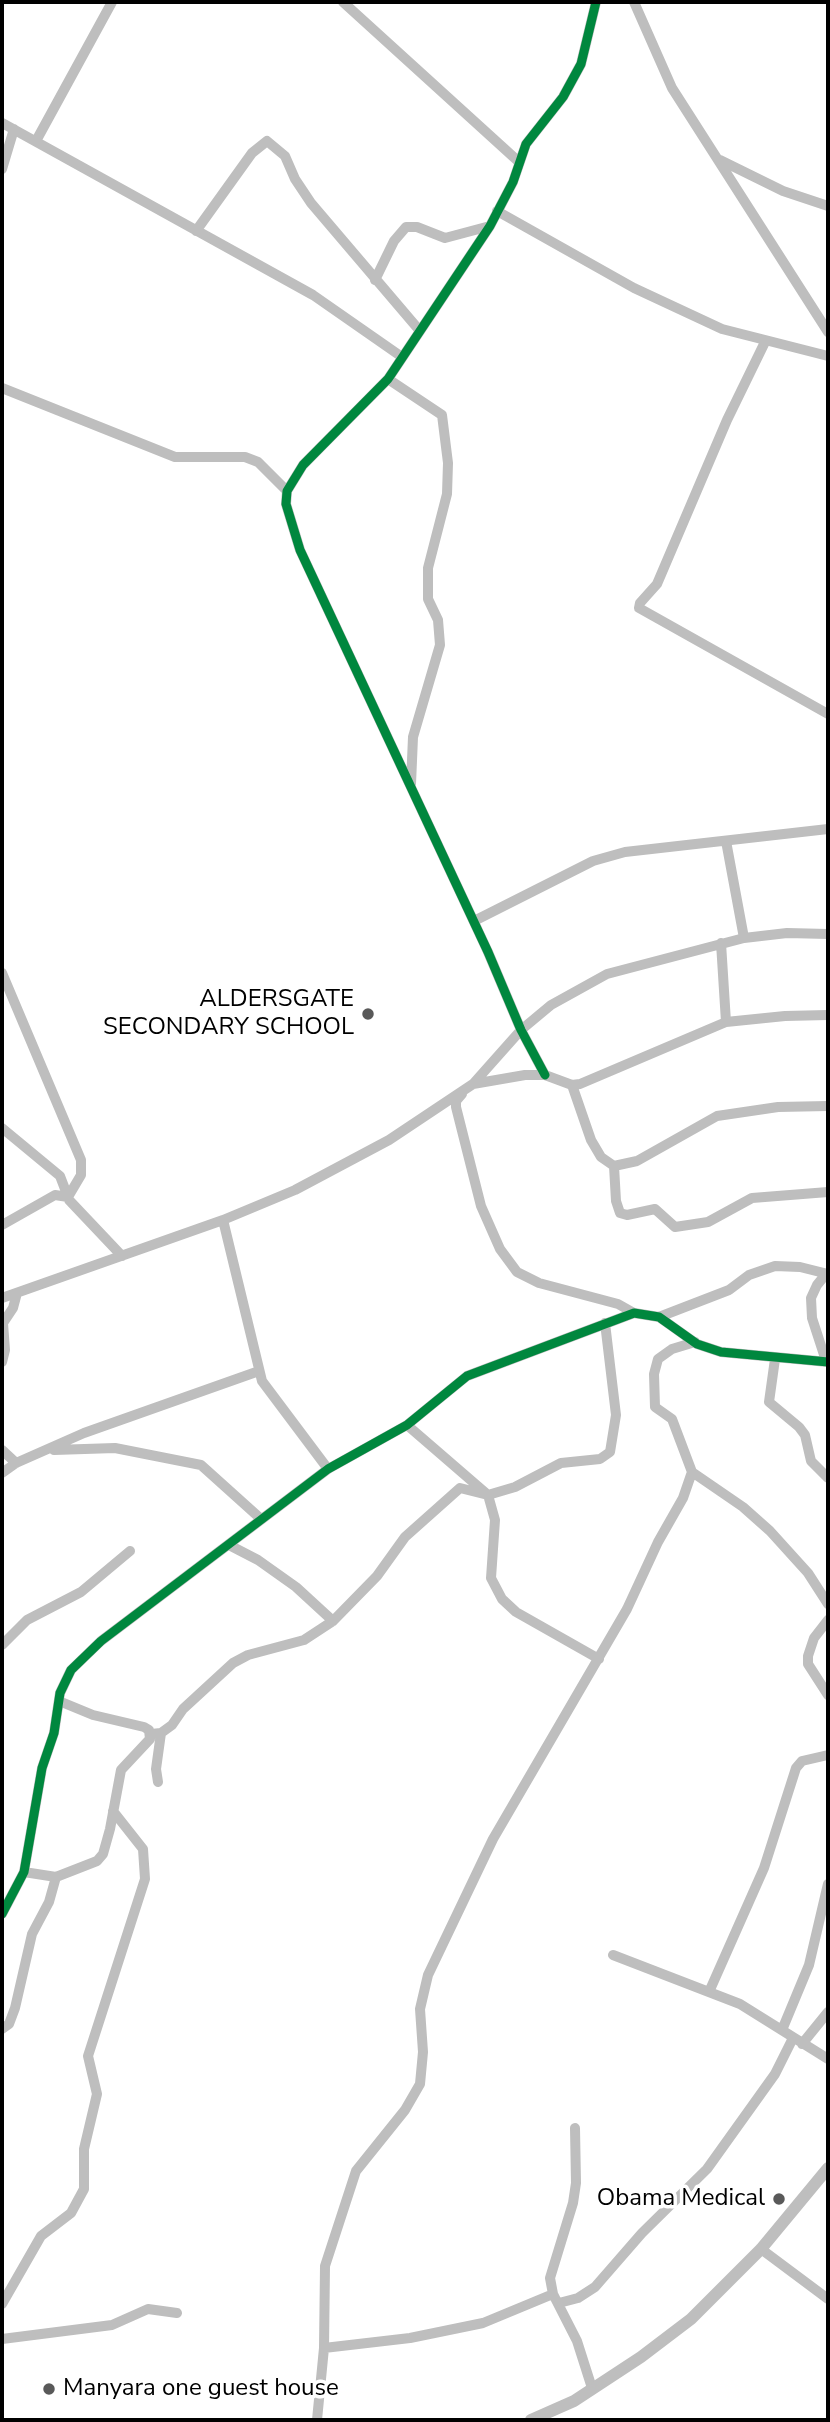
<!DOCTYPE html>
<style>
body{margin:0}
#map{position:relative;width:830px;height:2422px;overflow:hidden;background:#fff;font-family:"Nunito Sans",sans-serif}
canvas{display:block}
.frame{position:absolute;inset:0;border:4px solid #000;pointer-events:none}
</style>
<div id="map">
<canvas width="830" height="2422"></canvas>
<div class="frame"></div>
</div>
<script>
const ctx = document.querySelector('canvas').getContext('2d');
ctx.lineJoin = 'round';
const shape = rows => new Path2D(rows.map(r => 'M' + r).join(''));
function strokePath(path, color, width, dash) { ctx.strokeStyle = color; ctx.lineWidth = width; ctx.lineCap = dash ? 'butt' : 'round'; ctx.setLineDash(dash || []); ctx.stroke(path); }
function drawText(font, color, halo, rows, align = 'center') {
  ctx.font = font + ' "Nunito Sans",sans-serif'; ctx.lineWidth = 7; ctx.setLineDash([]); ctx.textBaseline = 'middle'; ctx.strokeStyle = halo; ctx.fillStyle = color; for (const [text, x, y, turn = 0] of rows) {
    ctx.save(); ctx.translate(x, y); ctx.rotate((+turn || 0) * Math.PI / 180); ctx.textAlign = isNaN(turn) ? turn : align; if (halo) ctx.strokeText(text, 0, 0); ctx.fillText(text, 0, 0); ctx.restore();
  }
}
strokePath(shape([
 [343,2,519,162],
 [634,2,672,88,828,332],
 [2,123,313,295,402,357],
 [36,141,112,2],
 [720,160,783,191,828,206],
 [2,169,14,129],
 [497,211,634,288,722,329,828,356],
 [196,231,252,153,267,141,285,156,295,179,311,203,420,331],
 [375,280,394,241,406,227,417,227,445,238,490,226],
 [765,342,727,420,657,584,640,603,639,608,828,714],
 [388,379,442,415,448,463,447,494,428,568,428,599,438,620,440,645,413,737,411,784],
 [2,388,175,457,245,457,258,462,287,491],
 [726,841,744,938],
 [474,921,593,861,625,852,828,829],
 [721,943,726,1022],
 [2,973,81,1160,81,1175,68,1197,69,1200,122,1256],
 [545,1075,521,1030,488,952,300,550,286,504,287,491,303,465,388,379,490,226,513,182,526,144,563,97,581,64,596,2],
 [473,1084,521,1030,551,1005,607,974,744,938,787,933,828,934],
 [572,1085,591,1140,601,1157,614,1166,637,1161,717,1116,778,1107,828,1106],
 [462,1094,456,1101,456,1107,481,1206,500,1249,517,1272,539,1283,618,1304,634,1313],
 [2,1128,60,1176,68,1197,55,1195,2,1225],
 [614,1166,616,1201,620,1213,627,1215,655,1209,675,1227,708,1222,752,1198,828,1192],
 [223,1220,262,1381,328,1469],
 [2,1298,223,1220,295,1190,389,1140,473,1084,525,1075,545,1075,572,1085,580,1084,726,1022,785,1016,828,1015],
 [659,1317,729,1290,749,1275,775,1266,800,1267,828,1274],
 [695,1342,672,1349,658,1359,654,1374,655,1407,672,1419,692,1472,743,1507,770,1531,808,1573,828,1604],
 [775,1359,769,1402,799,1427,805,1435,811,1461,828,1478],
 [826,1361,812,1318,811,1298,817,1285,826,1274],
 [2,1362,5,1350,3,1323,13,1308,17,1293],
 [407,1425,488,1495,495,1520,491,1578,502,1599,516,1612,599,1659],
 [2,1450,16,1463],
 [54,1450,115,1448,201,1465,261,1519],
 [2,1473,16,1463,84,1433,259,1371],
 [229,1545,258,1560,296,1587,333,1621],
 [828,1620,814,1638,808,1656,808,1664,828,1695],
 [2,1645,27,1620,81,1592,130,1551],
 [151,1734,161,1733,172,1725,183,1709,233,1663,248,1655,304,1640,333,1621,377,1576,405,1537,460,1488,488,1495,515,1487,561,1463,600,1459,610,1452,616,1415,605,1323],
 [158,1782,156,1769,161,1733],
 [24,1872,56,1877,97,1861,103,1854,110,1829,121,1770,150,1739,149,1730,144,1727,93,1715,59,1701],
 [2,1914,24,1872,42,1768,54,1733,60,1693,71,1670,101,1641,328,1469,407,1425,467,1376,634,1313,659,1317,697,1344,721,1352,828,1362],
 [613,1955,740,2004,828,2059],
 [709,1992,764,1868,796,1768,802,1761,828,1755],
 [2,2029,9,2024,15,2008,32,1934,49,1902,56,1877],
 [782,2030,809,1965,828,1884],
 [802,2044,828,2012],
 [575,2128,576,2183,573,2203,550,2278,553,2294,577,2341,592,2388],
 [761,2249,828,2299],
 [559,2303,578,2298,595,2287,642,2233,707,2169,775,2074,793,2038],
 [2,2304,41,2236,71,2213,84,2189,84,2149,97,2094,88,2056,145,1879,143,1849,113,1811],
 [2,2339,112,2325,148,2309,177,2313],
 [324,2348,410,2338,483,2323,553,2294],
 [317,2420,324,2348,325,2266,356,2171,405,2110,420,2084,423,2052,420,2009,428,1975,493,1839,627,1609,658,1542,683,1498,692,1472]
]), '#bebebe', 10);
strokePath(shape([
 [531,2420,574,2401,641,2357,691,2319,761,2249,828,2168]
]), '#bebebe', 12);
strokePath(shape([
 [545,1075,521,1030,488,952,300,550,286,504,287,491,303,465,388,379,490,226,513,182,526,144,563,97,581,64,596,2],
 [2,1914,24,1872,42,1768,54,1733,60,1693,71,1670,101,1641,328,1469,407,1425,467,1376,634,1313,659,1317,697,1344,721,1352,828,1362]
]), '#00873e', 9);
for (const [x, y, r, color] of [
 [368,1014,7,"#595959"],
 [779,2199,7,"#595959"],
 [49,2389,7,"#595959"]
]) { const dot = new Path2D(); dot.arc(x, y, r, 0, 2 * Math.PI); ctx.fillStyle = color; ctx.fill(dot); strokePath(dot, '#fff', 2.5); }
drawText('24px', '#000', '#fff', [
 ["ALDERSGATE",354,1000],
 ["SECONDARY SCHOOL",354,1028],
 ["Obama Medical",765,2199],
 ["Manyara one guest house",63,2389,"left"]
], 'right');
</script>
